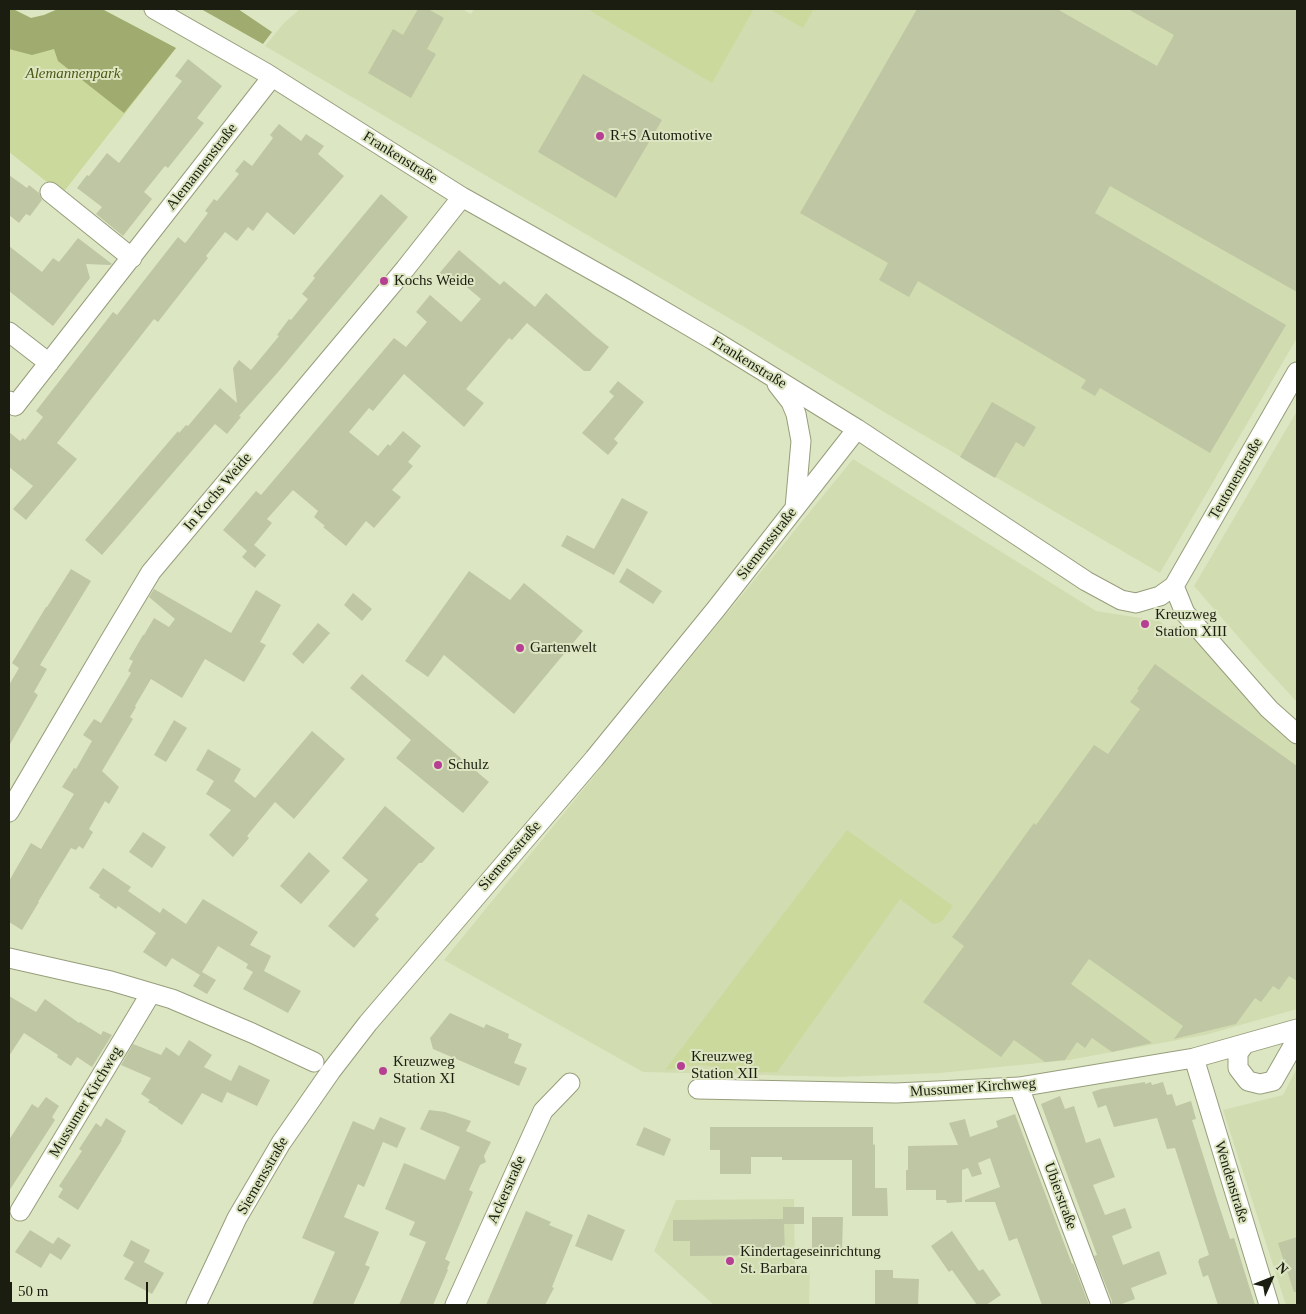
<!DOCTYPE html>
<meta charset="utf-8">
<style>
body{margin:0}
#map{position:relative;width:1306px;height:1314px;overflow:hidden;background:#dde6c2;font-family:"Times New Roman",serif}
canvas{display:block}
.frame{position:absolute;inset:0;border:10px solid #1a1d10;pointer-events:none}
.north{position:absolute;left:1246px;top:1254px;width:50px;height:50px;-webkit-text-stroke:4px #dde6c2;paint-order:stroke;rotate:46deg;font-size:14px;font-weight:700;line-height:20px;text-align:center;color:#1a1d10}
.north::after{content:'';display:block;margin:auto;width:18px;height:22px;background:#1a1d10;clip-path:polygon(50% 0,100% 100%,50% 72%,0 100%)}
.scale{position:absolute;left:10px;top:1282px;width:138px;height:22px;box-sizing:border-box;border:2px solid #1a1d10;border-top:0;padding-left:6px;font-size:15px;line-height:18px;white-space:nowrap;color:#1a1d10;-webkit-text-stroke:4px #dde6c2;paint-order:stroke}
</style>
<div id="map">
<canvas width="1306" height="1314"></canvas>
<div class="frame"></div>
<div class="north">N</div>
<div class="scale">50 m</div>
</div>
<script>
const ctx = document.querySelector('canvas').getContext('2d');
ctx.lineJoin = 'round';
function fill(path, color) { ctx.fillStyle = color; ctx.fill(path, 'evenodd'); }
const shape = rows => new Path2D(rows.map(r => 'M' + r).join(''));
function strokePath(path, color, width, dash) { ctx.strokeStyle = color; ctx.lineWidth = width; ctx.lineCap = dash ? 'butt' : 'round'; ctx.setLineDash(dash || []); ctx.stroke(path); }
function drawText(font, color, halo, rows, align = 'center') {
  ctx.font = font + ' "Times New Roman",serif'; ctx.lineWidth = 4; ctx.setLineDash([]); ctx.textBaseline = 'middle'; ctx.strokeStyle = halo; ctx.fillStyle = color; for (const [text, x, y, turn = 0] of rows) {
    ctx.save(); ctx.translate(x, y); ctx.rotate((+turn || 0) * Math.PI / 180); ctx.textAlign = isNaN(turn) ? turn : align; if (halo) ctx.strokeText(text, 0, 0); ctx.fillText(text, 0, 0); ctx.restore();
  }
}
fill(shape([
 [300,9,462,9,471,14,474,9,587,9,712,82,754,9,769,9,803,27,814,9,1297,9,1297,338,1160,573,889,415,751,331,265,46,284,23],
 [1297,411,1297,702,1261,663,1194,586],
 [853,459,1096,611,1160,621,1167,628,1190,621,1297,740,1297,1009,1205,1035,1069,1060,940,1073,840,1077,643,1072,444,960],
 [1297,1068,1297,1305,1286,1305,1223,1110,1283,1095],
 [794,1199,795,1271,810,1271,809,1305,714,1305,654,1251,676,1200]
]), '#d2dcb1');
fill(shape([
 [9,9,13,9,31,18,44,15,58,9,102,9,176,48,62,194,9,152],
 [587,9,754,9,712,83],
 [769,9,814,9,803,28],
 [847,830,953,906,942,921,938,923,933,924,900,899,777,1072,721,1073,716,1067,701,1065,689,1066,665,1070]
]), '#ccd99d');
fill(shape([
 [9,9,13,9,31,18,44,15,58,9,102,9,176,48,124,113,58,61,54,49,32,55,9,49],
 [201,9,238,9,272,32,263,44]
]), '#9fab6f');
fill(shape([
 [418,9,428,9,444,18,427,49,436,54,411,98,368,73,393,29,403,35],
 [917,9,1057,9,1157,66,1174,35,1128,9,1297,9,1297,292,1110,186,1095,213,1286,325,1210,453,1100,388,1095,396,1081,388,1086,380,918,281,909,297,879,280,888,263,800,213],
 [188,59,222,86,197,118,204,123,168,168,165,166,144,192,152,199,123,236,96,214,102,207,77,188,87,175,89,176,107,153,119,163,182,81,175,76],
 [583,74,662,120,616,198,538,152],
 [279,124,301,141,306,134,324,146,318,154,344,176,294,235,267,212,253,231,248,227,237,241,225,232,206,256,208,258,158,322,154,319,57,443,77,459,26,520,13,509,33,486,9,467,9,432,20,441,23,438,25,440,43,417,36,411,113,312,117,315,178,237,185,243,187,241,208,213,205,211,214,199,217,201,239,174,235,171,244,160,252,166,273,138,270,135],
 [9,175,27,188,29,185,39,193,42,200,30,216,26,214,19,223,9,215],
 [381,194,408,217,279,371,239,416,241,417,227,434,215,424,102,555,85,540,178,431,179,433,186,425,188,426,220,388,237,403,233,368,239,360,251,370,279,336,277,335,289,319,291,320,308,299,302,294,315,278,313,276],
 [78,238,112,264,110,265,86,264,90,278,53,326,9,291,9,246,42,272,53,258,59,262],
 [459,250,500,285,504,281,535,307,546,293,594,335,609,347,590,371,584,371,527,323,512,340,509,338,466,389,484,403,464,427,404,374,373,411,369,408,349,432,378,456,388,444,390,446,403,431,421,446,408,462,413,466,392,490,401,497,374,528,366,521,346,546,323,527,325,526,314,517,318,511,293,490,267,519,272,523,254,545,266,555,255,568,242,557,247,551,223,530,256,491,261,495,394,338,406,347,427,322,416,312,430,295,461,322,481,299,457,279,450,287,437,276],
 [618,381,644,402,614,439,618,443,608,455,582,433,614,396,609,392],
 [992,402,1036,427,1024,447,1016,442,995,478,960,457],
 [622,498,648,512,614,575,561,546,567,535,594,549],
 [627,568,662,591,653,604,619,582],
 [71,569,91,581,40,665,47,669,34,692,38,695,9,746,9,685,19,668,12,663,46,607,47,607],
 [469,571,510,600,524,583,583,631,514,714,444,655,428,677,405,661],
 [154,589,231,633,256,590,281,605,260,642,266,645,244,682,205,659,182,698,151,679,135,706,136,707,130,717,133,719,102,771,119,787,109,804,105,801,89,829,93,832,83,849,79,846,76,850,71,848,38,902,39,902,22,930,9,922,9,881,31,843,41,849,74,794,62,787,74,768,76,769,92,741,83,735,94,719,101,723,131,673,128,671,133,661,129,659,143,635,144,635,154,618,169,627,175,619,149,597],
 [353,593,372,609,362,621,344,605],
 [318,623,330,633,303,664,292,654],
 [1155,664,1297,766,1297,981,1289,976,1279,990,1273,986,1261,1002,1255,998,1236,1024,1174,1039,1183,1026,1089,959,1071,984,1152,1043,1112,1052,1092,1038,1085,1048,1077,1042,1065,1060,1045,1062,1014,1040,1001,1057,923,1002,964,946,952,937,1034,823,1036,825,1094,745,1108,754,1140,709,1130,702,1139,690,1137,689],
 [362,674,489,782,463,813,396,758,411,740,350,688],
 [174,720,187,728,166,762,154,755],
 [312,731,345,759,294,819,275,802,247,836,249,838,233,857,209,835,231,810,206,794,214,781,196,770,208,749,241,769,234,781,255,798],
 [385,806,435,848,422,863,419,863,375,915,379,919,354,948,328,926,368,880,342,858],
 [143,832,166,847,152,868,129,852],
 [309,852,330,871,301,904,280,886],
 [103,868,131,887,128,891,160,913,163,908,186,924,203,899,258,932,250,945,271,956,264,971,301,991,288,1013,243,989,253,972,246,968,248,964,218,946,202,972,216,980,207,994,193,986,200,975,172,958,166,967,143,952,156,933,118,906,116,909,99,897,100,895,89,888],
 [9,996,36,1012,45,999,79,1023,80,1022,101,1035,103,1031,112,1035,92,1067,77,1057,71,1066,57,1057,58,1055,24,1033,9,1056],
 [450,1013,484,1028,486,1024,509,1034,508,1038,522,1044,514,1063,527,1068,519,1086,433,1049,430,1038],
 [189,1040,212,1055,204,1067,231,1081,239,1065,270,1080,257,1106,227,1092,222,1103,202,1093,182,1125,158,1109,158,1108,148,1102,150,1100,141,1094,151,1078,121,1065,133,1044,161,1055,166,1047,179,1056],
 [1145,1082,1145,1084,1151,1082,1152,1085,1163,1082,1167,1095,1172,1094,1176,1106,1191,1101,1196,1119,1192,1120,1216,1196,1230,1239,1234,1238,1255,1305,1218,1305,1208,1275,1203,1277,1198,1261,1199,1261,1199,1259,1209,1255,1175,1148,1167,1149,1157,1118,1114,1127,1106,1105,1098,1108,1092,1092,1101,1089],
 [1060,1096,1065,1109,1074,1106,1086,1143,1100,1138,1115,1177,1093,1185,1105,1215,1125,1208,1129,1219,1132,1228,1112,1236,1123,1265,1159,1251,1167,1274,1131,1288,1135,1299,1119,1305,1112,1305,1112,1301,1094,1256,1097,1255,1041,1104],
 [46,1097,59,1106,52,1117,55,1120,9,1191,9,1140,32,1104,38,1108],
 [429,1110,445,1112,471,1121,466,1131,491,1142,484,1156,486,1162,480,1165,469,1190,473,1192,445,1259,450,1262,447,1269,448,1270,433,1305,399,1305,426,1242,409,1235,415,1222,385,1209,404,1163,445,1180,460,1147,420,1129],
 [1015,1114,1072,1264,1073,1263,1089,1305,1042,1305,1017,1238,1009,1241,995,1202,965,1202,965,1200,1000,1187,990,1158,978,1163,982,1174,972,1177,968,1168,962,1170,962,1202,947,1203,946,1200,936,1200,936,1190,906,1190,906,1170,908,1170,908,1146,958,1145,949,1123,965,1119,970,1137,998,1127,996,1121],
 [380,1117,406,1128,397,1148,383,1142,364,1187,358,1184,344,1217,379,1232,365,1265,370,1267,353,1305,312,1305,335,1252,302,1238,353,1121,374,1130],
 [106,1118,126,1131,121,1140,122,1140,78,1210,58,1197,63,1189,59,1186,82,1151,79,1149,96,1123,101,1127],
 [644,1127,671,1139,664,1156,636,1145],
 [710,1127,873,1127,873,1145,875,1144,875,1188,887,1188,888,1216,852,1216,852,1160,782,1160,782,1157,751,1157,751,1174,720,1174,720,1150,710,1150],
 [783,1207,804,1207,804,1224,784,1224,785,1255,690,1256,690,1241,673,1241,673,1220,783,1219],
 [526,1211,551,1222,549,1225,573,1235,552,1287,554,1288,545,1305,486,1305],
 [588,1214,625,1230,612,1261,575,1246],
 [812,1217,843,1217,842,1250,812,1250],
 [30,1230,53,1244,58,1237,71,1245,61,1260,50,1253,41,1268,15,1252],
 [952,1231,979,1271,983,1269,1001,1295,986,1305,977,1305,952,1270,949,1272,931,1246],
 [1297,1237,1297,1292,1294,1292,1278,1243],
 [131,1240,150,1250,144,1262,164,1273,152,1294,124,1279,134,1262,123,1256],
 [875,1270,893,1270,893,1278,919,1279,918,1305,875,1305]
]), '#bec6a3');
const minor = shape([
 [154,9,266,73,462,197,626,289,713,340,857,429,1086,581,1121,600,1136,603,1160,596,1174,586,1297,372],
 [50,192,132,258],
 [9,332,49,363],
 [777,384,791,402,796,414,801,441,795,508],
 [9,401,15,406,272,77],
 [1174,586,1185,613,1269,709,1297,734],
 [9,812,109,642,151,572,405,269,462,197],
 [9,958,111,981,172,999,252,1033,314,1062],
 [1245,1044,1238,1053,1238,1068,1248,1081,1260,1084,1273,1081,1297,1039],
 [1194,1058,1269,1305],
 [1019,1087,1101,1305],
 [698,1089,896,1093,1019,1087,1194,1058,1297,1029],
 [20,1211,151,993],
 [196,1305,237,1218,281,1143,331,1071,368,1023,594,759,716,609,857,429],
 [455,1305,543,1111,570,1083]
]);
strokePath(minor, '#969e7c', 21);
strokePath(minor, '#fff', 19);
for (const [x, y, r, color] of [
 [600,136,5,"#b63f94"],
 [384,281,5,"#b63f94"],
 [1145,624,5,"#b63f94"],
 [520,648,5,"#b63f94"],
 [438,765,5,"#b63f94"],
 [681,1066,5,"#b63f94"],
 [383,1071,5,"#b63f94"],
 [730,1261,5,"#b63f94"]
]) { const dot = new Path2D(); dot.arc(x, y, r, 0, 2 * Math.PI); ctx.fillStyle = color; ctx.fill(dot); strokePath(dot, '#dde6c2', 2); }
drawText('italic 15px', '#4e5915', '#dde6c2', [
 ["Alemannenpark",73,74]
]);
drawText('15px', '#1a1d10', '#dde6c2', [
 ["R+S Automotive",610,136],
 ["Kochs Weide",394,281],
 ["Kreuzweg",1155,615],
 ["Station XIII",1155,632],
 ["Gartenwelt",530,648],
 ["Schulz",448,765],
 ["Kreuzweg",691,1057],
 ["Station XII",691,1074],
 ["Kreuzweg",393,1062],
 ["Station XI",393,1079],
 ["Kindertageseinrichtung",740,1252],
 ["St. Barbara",740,1269]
], 'left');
drawText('15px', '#1a1d10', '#dde6c2', [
 ["Frankenstraße",400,158,32],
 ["Alemannenstraße",202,167,-52],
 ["Frankenstraße",749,363,32],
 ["Teutonenstraße",1236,479,-60],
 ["In Kochs Weide",218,492,-50],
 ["Siemensstraße",767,544,-52],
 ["Siemensstraße",510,856,-49],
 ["Mussumer Kirchweg",973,1088,-4],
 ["Mussumer Kirchweg",86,1102,-59],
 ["Siemensstraße",263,1176,-60],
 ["Wendenstraße",1231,1182,73],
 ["Ackerstraße",507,1190,-66],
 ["Ubierstraße",1060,1196,70]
]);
</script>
